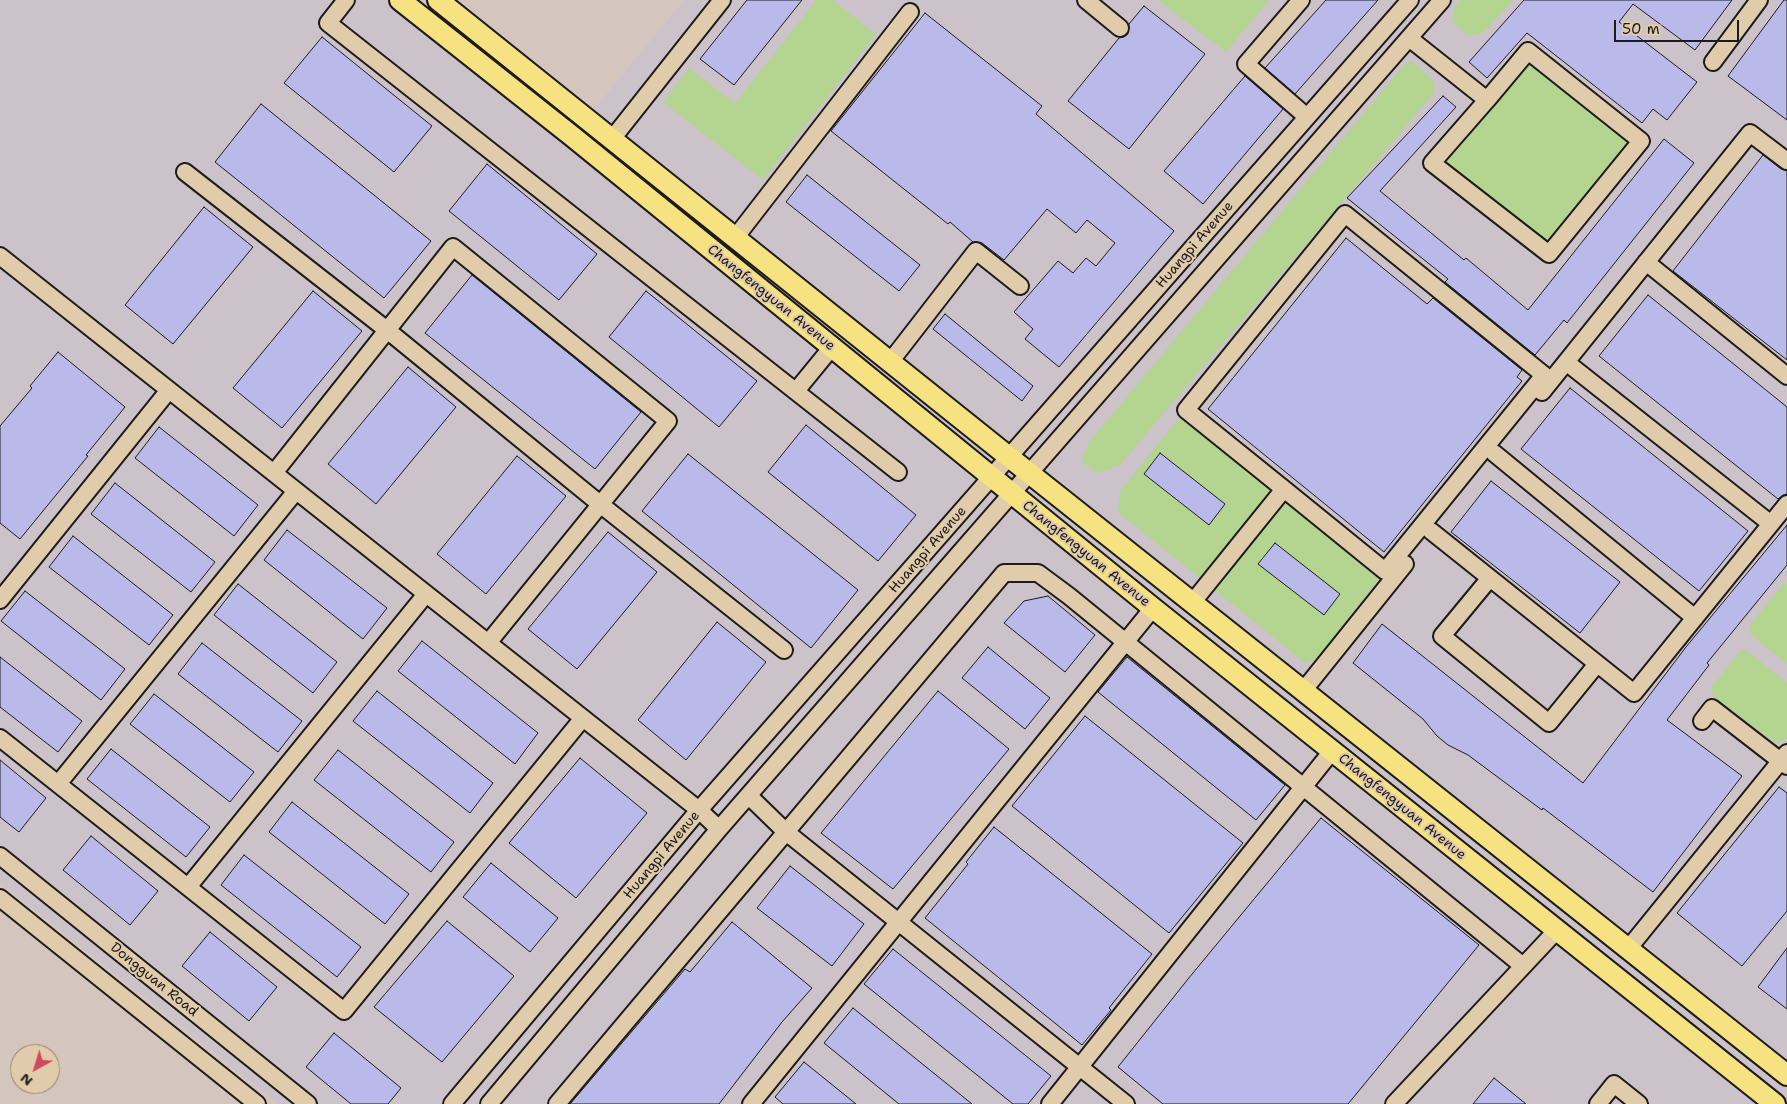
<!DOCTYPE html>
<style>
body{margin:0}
#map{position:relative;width:1787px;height:1104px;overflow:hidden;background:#d4c6bd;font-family:"Shantell Sans",sans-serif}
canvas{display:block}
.north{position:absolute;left:10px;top:1044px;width:50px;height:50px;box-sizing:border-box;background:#e0cbaa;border:1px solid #928571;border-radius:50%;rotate:219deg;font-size:14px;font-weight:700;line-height:20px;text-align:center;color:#1c1c1c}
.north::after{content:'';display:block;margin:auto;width:18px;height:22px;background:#d1495b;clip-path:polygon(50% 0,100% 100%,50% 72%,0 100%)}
.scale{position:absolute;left:1614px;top:20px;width:125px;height:22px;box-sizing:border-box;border:2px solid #1c1c1c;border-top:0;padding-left:6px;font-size:15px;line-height:18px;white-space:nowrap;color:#1c1c1c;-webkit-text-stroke:4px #e0cbaa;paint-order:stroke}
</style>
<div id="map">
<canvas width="1787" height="1104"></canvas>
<div class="north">N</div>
<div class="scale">50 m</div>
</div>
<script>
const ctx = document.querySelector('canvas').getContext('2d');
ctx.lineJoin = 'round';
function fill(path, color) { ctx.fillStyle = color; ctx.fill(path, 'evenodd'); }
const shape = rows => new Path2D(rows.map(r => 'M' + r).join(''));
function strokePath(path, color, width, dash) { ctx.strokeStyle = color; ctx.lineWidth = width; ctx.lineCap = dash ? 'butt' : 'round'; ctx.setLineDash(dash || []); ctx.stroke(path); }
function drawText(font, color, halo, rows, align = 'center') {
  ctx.font = font + ' "Shantell Sans",sans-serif'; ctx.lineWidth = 4; ctx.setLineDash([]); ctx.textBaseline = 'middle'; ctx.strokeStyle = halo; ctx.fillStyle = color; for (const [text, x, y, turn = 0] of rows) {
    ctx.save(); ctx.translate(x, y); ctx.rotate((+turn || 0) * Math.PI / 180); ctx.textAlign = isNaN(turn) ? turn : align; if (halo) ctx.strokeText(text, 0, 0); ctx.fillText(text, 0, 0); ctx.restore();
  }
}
fill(shape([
 [0,0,400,0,572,136,684,0,1787,0,1787,1104,279,1104,0,882]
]), '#ccc2ca');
fill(shape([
 [816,0,832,0,876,34,763,180,663,102,689,68,735,104],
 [1158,0,1269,0,1226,52],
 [1460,0,1513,0,1483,33,1468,36,1452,21,1454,7],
 [1528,51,1641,141,1549,254,1432,163],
 [1412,61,1435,83,1433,94,1120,465,1098,473,1084,464,1082,458,1089,442,1404,65],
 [1186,410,1385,571,1318,657,1305,663,1118,512,1120,491],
 [1787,583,1787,664,1751,635,1749,626,1783,584],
 [1741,650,1747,651,1787,683,1787,739,1776,743,1714,697,1711,688]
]), '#b3d590');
const building = shape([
 [747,0,802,0,734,85,700,59,747,0],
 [1326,0,1378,0,1295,94,1265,68,1326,0],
 [1524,0,1732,0,1695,50,1633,4,1619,22,1697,82,1667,120,1653,109,1642,123,1527,33,1487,78,1469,62,1524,0],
 [1784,0,1787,0,1787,120,1728,76,1784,0],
 [1144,6,1205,54,1129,149,1068,101,1119,38,1124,37,1128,34,1129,24,1144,6],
 [925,13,1042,106,1036,114,1174,231,1059,367,1025,339,1033,329,1014,312,1058,261,1073,273,1086,258,1096,266,1115,243,1087,220,1076,233,1047,209,1004,260,982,243,973,242,950,222,948,224,831,131,925,13],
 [322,37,432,126,394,172,284,83,322,37],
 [1245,76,1283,109,1203,204,1164,171,1245,76],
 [1443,96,1456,107,1380,191,1464,260,1466,258,1528,310,1664,139,1694,163,1567,323,1564,320,1535,355,1445,282,1448,279,1347,198,1443,96],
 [261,104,431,241,384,298,215,162,261,104],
 [1763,155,1781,169,1787,171,1787,360,1673,271,1763,155],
 [487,164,597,254,559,300,449,211,487,164],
 [807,175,920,265,899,291,786,202,807,175],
 [204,207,253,247,173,344,125,305,204,207],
 [1346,238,1427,304,1433,298,1522,370,1517,377,1522,381,1384,552,1208,409,1346,238],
 [472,275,641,412,595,469,425,333,472,275],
 [313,291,362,331,282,428,233,388,313,291],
 [646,291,757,381,719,427,609,337,646,291],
 [1648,295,1787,407,1787,494,1783,495,1778,499,1599,356,1648,295],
 [945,314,1033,386,1022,401,933,329,945,314],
 [58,352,125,407,86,455,88,456,20,539,0,523,0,426,32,388,30,386,58,352],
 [408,367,456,407,376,504,328,464,408,367],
 [1570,388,1748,531,1699,591,1521,449,1570,388],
 [806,425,916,515,878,561,768,472,806,425],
 [159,427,258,505,234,536,135,458,159,427],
 [1160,453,1225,504,1209,525,1144,474,1160,453],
 [688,454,858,590,811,648,642,511,688,454],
 [517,456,566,496,486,594,437,554,517,456],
 [1491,481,1620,582,1580,633,1451,532,1491,481],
 [115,483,215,562,191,592,91,514,115,483],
 [1787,525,1787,565,1707,663,1709,665,1667,720,1742,776,1653,892,1543,808,1542,810,1468,755,1448,745,1437,736,1423,719,1353,663,1382,624,1583,783,1686,647,1787,525],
 [287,530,387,608,363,639,264,560,287,530],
 [608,532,657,572,577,669,528,629,608,532],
 [73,536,173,615,149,645,49,567,73,536],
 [1275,543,1340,594,1324,615,1258,564,1275,543],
 [238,584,337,662,313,693,214,615,238,584],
 [25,591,125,669,101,700,1,621,25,591],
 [1048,596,1095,635,1065,672,1004,623,1024,601,1048,596],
 [717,622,766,662,686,760,638,720,717,622],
 [422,641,538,733,515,764,398,671,422,641],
 [202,643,302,721,278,752,178,674,202,643],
 [988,647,1050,698,1025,729,962,678,988,647],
 [0,657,82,721,58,752,0,707,0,657],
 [1127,657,1285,785,1256,820,1098,692,1127,657],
 [377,691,493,783,470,813,353,721,377,691],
 [938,691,1009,749,893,889,821,833,938,691],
 [154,694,254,772,230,802,130,724,154,694],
 [1085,716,1243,843,1169,933,1012,806,1085,716],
 [111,749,210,827,186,857,87,779,111,749],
 [338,750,454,842,431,872,314,780,338,750],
 [580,758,647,813,576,898,509,843,580,758],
 [0,760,46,798,19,832,0,817,0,760],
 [1779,787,1787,793,1787,911,1742,966,1677,913,1779,787],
 [292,802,409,894,385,924,269,832,292,802],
 [1321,818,1479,945,1348,1104,1163,1104,1118,1067,1188,979,1321,818],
 [994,827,1152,954,1109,1008,1111,1010,1082,1045,925,918,968,864,966,862,994,827],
 [91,836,158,891,130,925,63,870,91,836],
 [244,855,361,947,337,977,221,885,244,855],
 [491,863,558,918,530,952,463,897,491,863],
 [790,866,864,924,832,966,757,908,790,866],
 [447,921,514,976,442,1062,374,1007,447,921],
 [732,922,812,988,782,1022,719,1104,570,1104,685,969,690,972,732,922],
 [210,932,277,987,249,1021,182,966,210,932],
 [1787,948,1787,1009,1758,987,1787,948],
 [893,949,1051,1076,1028,1104,1013,1104,864,984,893,949],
 [853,1008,972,1104,899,1104,824,1043,853,1008],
 [334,1033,401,1088,388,1104,351,1104,306,1067,334,1033],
 [804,1062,856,1104,783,1104,775,1097,804,1062],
 [1494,1078,1526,1104,1473,1104,1494,1078]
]);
fill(building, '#b9b9ea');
strokePath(building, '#1c1c1c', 1);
const minor = shape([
 [346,0,328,23,898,472],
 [1086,0,1120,28],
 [1301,0,1246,64,1307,117],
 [1409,38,1487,100,1432,163,1549,254,1641,141,1528,51,1487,100],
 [1713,62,1759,0],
 [612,139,722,0],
 [185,172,387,330,600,504,784,650],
 [735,238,910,12],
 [0,256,699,810,719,829],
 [1646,262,1787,376],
 [890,362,976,251,1020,286],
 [1566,362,1771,524],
 [796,391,832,347],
 [1542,392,1750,133,1787,161],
 [1494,453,1695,618],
 [274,473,453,247,668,421,488,643],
 [1431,531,1634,693,1787,504],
 [1490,578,1442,636,1549,723,1597,664],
 [0,600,169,390],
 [1192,603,1284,489,1186,410,1345,214,1544,375,1385,571,1284,489],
 [1303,691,1405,564],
 [1702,721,1712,708,1787,766],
 [0,738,344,1011,583,718],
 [58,784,296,491],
 [749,796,786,832,1126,1104],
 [0,856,308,1104],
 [188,887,426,594],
 [0,898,257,1104],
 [1628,949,1787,753],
 [452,1104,699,810,1410,0],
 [489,1104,719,829,1442,0],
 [557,1104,1004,573,1038,573,1069,596,1523,966],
 [751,1104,1153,608],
 [1050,1104,1332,751],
 [1394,1104,1557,930],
 [1598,1104,1614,1084,1639,1104]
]);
const major = shape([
 [400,0,572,136,1153,608,1775,1104],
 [438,0,1009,457,1787,1075]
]);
strokePath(minor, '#1c1c1c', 20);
strokePath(major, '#1c1c1c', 24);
strokePath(minor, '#e0cbaa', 16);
strokePath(major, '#f7e281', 20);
drawText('14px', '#1c1c1c', '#e0cbaa', [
 ["Huangpi Avenue",1195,245,-49],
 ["Changfengyuan Avenue",771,298,39],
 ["Huangpi Avenue",928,550,-49],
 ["Changfengyuan Avenue",1086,554,39],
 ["Changfengyuan Avenue",1402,807,39],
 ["Huangpi Avenue",662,855,-50],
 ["Dongguan Road",154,980,39]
]);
</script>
